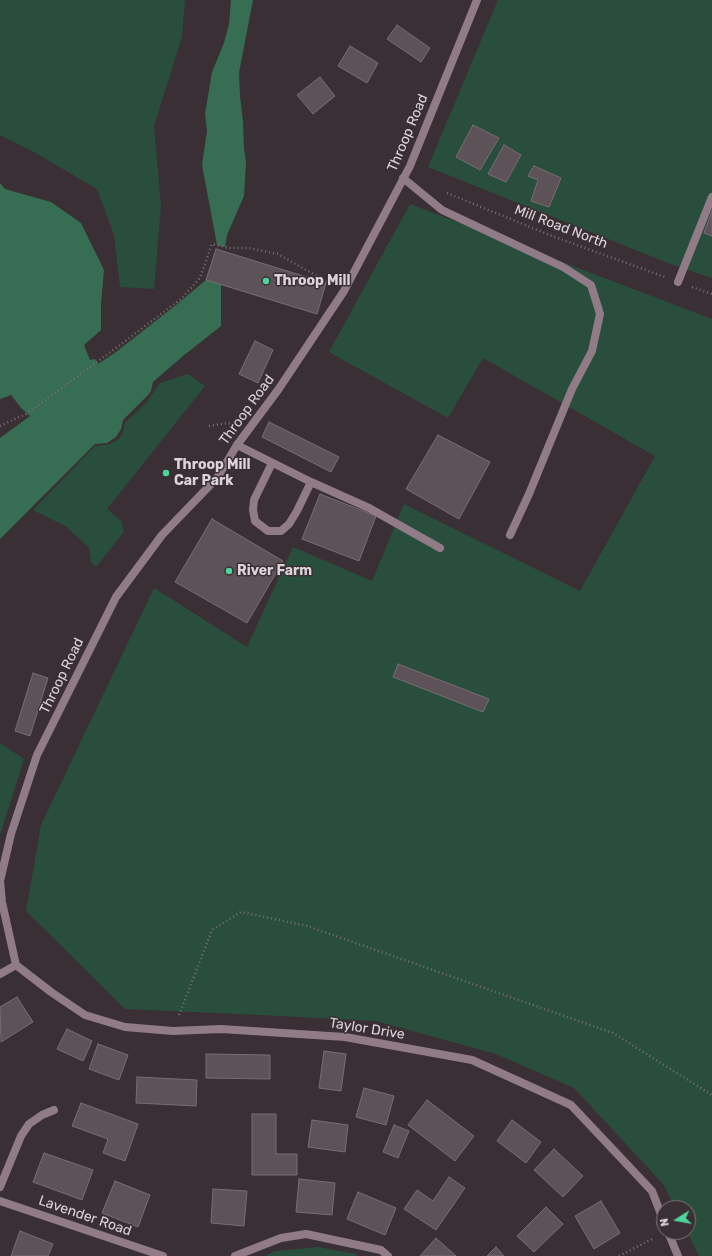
<!DOCTYPE html>
<style>
body{margin:0}
#map{position:relative;width:712px;height:1256px;overflow:hidden;background:#3a2f35;font-family:Rubik,sans-serif}
canvas{display:block}
.north{position:absolute;left:656px;top:1200px;width:40px;height:40px;box-sizing:border-box;background:#3a2f35;border:1px solid #7b7176;border-radius:50%;rotate:259deg;font-size:11px;font-weight:700;line-height:16px;text-align:center;color:#dcd4d8}
.north::after{content:'';display:block;margin:auto;width:14px;height:18px;background:#4cd49b;clip-path:polygon(50% 0,100% 100%,50% 72%,0 100%)}
</style>
<div id="map">
<canvas width="712" height="1256"></canvas>
<div class="north">N</div>
</div>
<script>
const ctx = document.querySelector('canvas').getContext('2d');
ctx.lineJoin = 'round';
function fill(path, color) { ctx.fillStyle = color; ctx.fill(path, 'evenodd'); }
const shape = rows => new Path2D(rows.map(r => 'M' + r).join(''));
function strokePath(path, color, width, dash) { ctx.strokeStyle = color; ctx.lineWidth = width; ctx.lineCap = dash ? 'butt' : 'round'; ctx.setLineDash(dash || []); ctx.stroke(path); }
function drawText(font, color, halo, rows, align = 'center') {
  ctx.font = font + ' Rubik,sans-serif'; ctx.lineWidth = 3; ctx.setLineDash([]); ctx.textBaseline = 'middle'; ctx.strokeStyle = halo; ctx.fillStyle = color; for (const [text, x, y, turn = 0] of rows) {
    ctx.save(); ctx.translate(x, y); ctx.rotate((+turn || 0) * Math.PI / 180); ctx.textAlign = isNaN(turn) ? turn : align; if (halo) ctx.strokeText(text, 0, 0); ctx.fillText(text, 0, 0); ctx.restore();
  }
}
fill(shape([
 [0,0,185,0,182,37,154,126,161,206,154,289,120,287,114,235,97,189,34,152,0,135],
 [498,0,712,0,712,278,668,263,428,167],
 [410,204,712,319,712,1256,699,1256,687,1232,688,1232,688,1208,675,1208,664,1185,574,1088,496,1054,376,1021,260,1015,125,1009,26,911,41,825,154,588,247,647,293,547,372,581,404,504,580,591,655,456,483,358,448,418,329,352],
 [188,374,205,386,107,509,121,521,124,532,96,567,91,562,89,548,67,527,33,510,95,446,110,444,119,439,123,432,125,423,147,402,160,383],
 [0,743,24,759,0,835],
 [318,1247,356,1254,358,1256,264,1256,276,1251]
]), '#294e3d');
fill(shape([
 [231,0,253,0,239,73,240,96,243,122,244,149,246,163,244,196,227,235,225,247,217,245,202,165,207,131,205,114,212,72,224,43,229,24],
 [0,183,5,189,51,202,81,223,104,270,101,304,101,330,84,345,90,360,95,359,98,364,116,352,176,305,206,280,221,284,221,326,183,356,153,382,151,391,149,394,123,420,121,429,116,437,107,443,95,444,0,539,0,438,30,416,22,409,11,395,0,399]
]), '#366d53');
const building = shape([
 [397,25,430,48,421,62,387,39,397,25],
 [350,46,378,63,367,83,338,66,350,46],
 [320,77,335,96,313,114,297,95,320,77],
 [473,125,499,138,480,170,456,157,473,125],
 [504,145,521,155,506,182,488,174,504,145],
 [534,166,561,178,549,207,531,201,538,180,528,176,534,166],
 [712,211,712,236,704,233,712,211],
 [216,249,326,283,317,314,206,280,216,249],
 [255,341,273,350,258,383,239,374,255,341],
 [269,422,339,457,331,472,262,437,269,422],
 [438,435,490,462,459,519,406,489,438,435],
 [320,494,376,516,359,561,302,539,320,494],
 [212,519,283,561,247,623,175,582,212,519],
 [398,664,489,699,483,712,393,677,398,664],
 [33,673,48,678,30,736,15,731,33,673],
 [17,997,33,1022,1,1042,0,1007,17,997],
 [67,1029,92,1041,83,1061,57,1049,67,1029],
 [98,1044,128,1055,119,1080,89,1069,98,1044],
 [324,1051,346,1054,341,1091,319,1088,324,1051],
 [206,1054,270,1055,270,1079,206,1078,206,1054],
 [137,1077,197,1080,196,1106,136,1103,137,1077],
 [364,1088,394,1096,386,1125,356,1117,364,1088],
 [427,1100,474,1136,455,1161,408,1125,427,1100],
 [81,1103,138,1124,125,1161,103,1153,108,1139,72,1126,81,1103],
 [252,1114,276,1114,276,1154,297,1154,297,1175,252,1175,252,1114],
 [312,1120,348,1125,345,1152,308,1147,312,1120],
 [512,1120,541,1142,526,1163,497,1141,512,1120],
 [394,1125,409,1131,398,1158,383,1152,394,1125],
 [554,1149,583,1176,563,1197,534,1170,554,1149],
 [44,1153,93,1170,82,1200,33,1182,44,1153],
 [449,1177,465,1188,436,1230,404,1209,417,1190,433,1201,449,1177],
 [299,1179,335,1183,332,1215,296,1212,299,1179],
 [115,1181,150,1195,138,1227,102,1213,115,1181],
 [213,1189,247,1191,244,1226,211,1223,213,1189],
 [358,1192,396,1208,385,1235,347,1219,358,1192],
 [601,1201,620,1233,594,1249,575,1216,601,1201],
 [546,1207,563,1224,534,1252,517,1236,546,1207],
 [20,1231,53,1244,48,1256,11,1256,20,1231],
 [436,1238,456,1256,420,1256,436,1238],
 [496,1247,504,1256,487,1256,496,1247]
]);
fill(building, '#5e5259');
strokePath(building, '#796d73', 1);
strokePath(shape([
 [447,193,552,236,665,277],
 [692,287,712,294],
 [0,426,26,414,116,348,181,299,200,278,212,244,229,248,249,248,278,254,331,284],
 [209,426,227,423,233,424],
 [179,1015,212,930,241,912,307,926,613,1033,712,1095],
 [688,1223,696,1221],
 [619,1256,654,1238]
]), '#796f74', 2.5, [1, 3]);
strokePath(shape([
 [403,178,442,210,563,267,591,285,600,314,592,351,572,389,529,494,510,535],
 [678,282,712,197],
 [237,445,311,482,369,508,440,548],
 [272,463,254,500,253,510,255,521,268,531,281,531,289,524,297,511,311,482],
 [0,1187,21,1136,29,1124,42,1115,54,1110]
]), '#917b87', 8);
strokePath(shape([
 [16,965,51,992,85,1015,125,1027,173,1031,221,1029,345,1037,472,1060,571,1105,652,1191,664,1222],
 [0,974,16,965,2,902,0,881,11,834,37,755,116,597,162,535,217,478,237,445,278,390,344,291,410,166,477,0],
 [0,1201,163,1256],
 [668,1232,678,1256],
 [235,1256,281,1238,306,1234,381,1250,388,1256]
]), '#917b87', 8);
for (const [x, y, r, color] of [
 [266,281,4,"#4cd49b"],
 [166,473,4,"#4cd49b"],
 [229,571,4,"#4cd49b"]
]) { const dot = new Path2D(); dot.arc(x, y, r, 0, 2 * Math.PI); ctx.fillStyle = color; ctx.fill(dot); strokePath(dot, '#3a2f35', 1.5); }
drawText('14px', '#dcd4d8', '#3a2f35', [
 ["Throop Road",408,133,-67],
 ["Mill Road North",561,227,21],
 ["Throop Road",247,410,-54],
 ["Throop Road",62,676,-64],
 ["Taylor Drive",367,1029,9],
 ["Lavender Road",85,1216,19]
]);
drawText('bold 14px', '#dcd4d8', '#3a2f35', [
 ["Throop Mill",274,281],
 ["Throop Mill",174,465],
 ["Car Park",174,481],
 ["River Farm",237,571]
], 'left');
</script>
